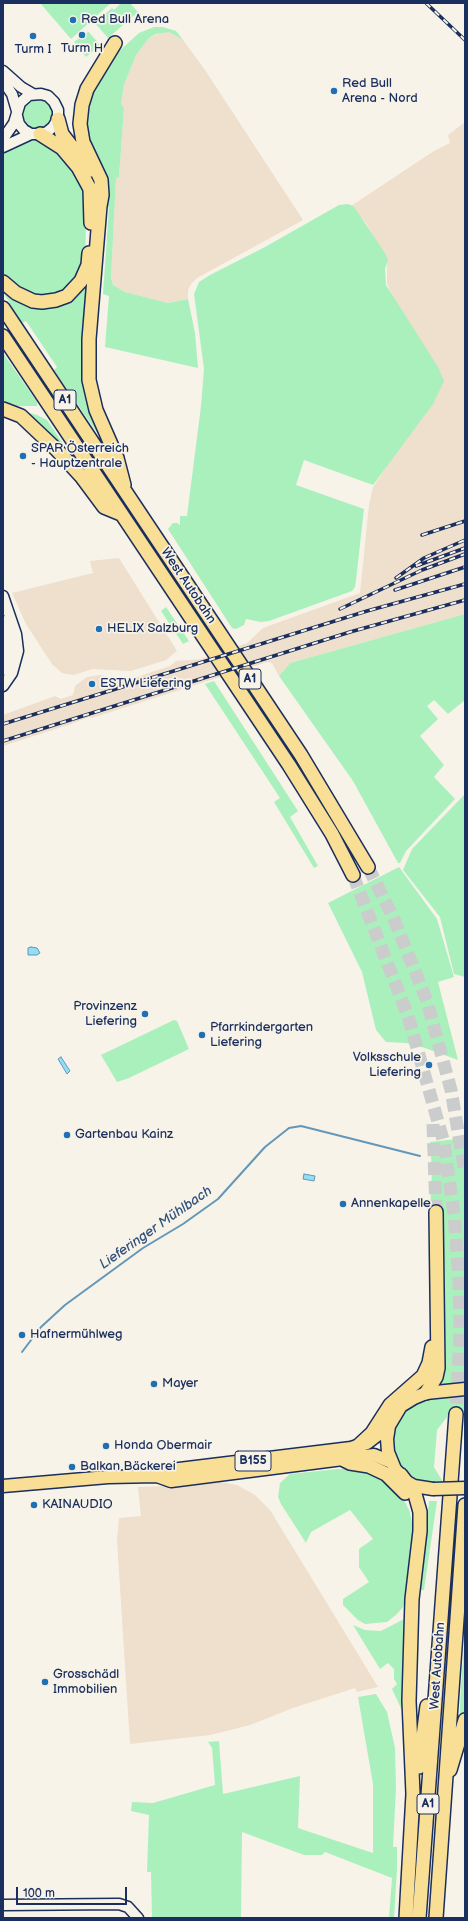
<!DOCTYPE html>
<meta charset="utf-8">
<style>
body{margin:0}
#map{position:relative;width:468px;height:1921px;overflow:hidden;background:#f7f3e8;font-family:"Balsamiq Sans",sans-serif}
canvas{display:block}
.frame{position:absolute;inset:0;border:4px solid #1b2f5e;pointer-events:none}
.scale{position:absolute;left:16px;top:1887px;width:111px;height:18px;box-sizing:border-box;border:2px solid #1b2f5e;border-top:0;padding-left:5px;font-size:12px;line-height:14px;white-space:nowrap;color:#1b2f5e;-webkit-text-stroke:3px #f7f3e8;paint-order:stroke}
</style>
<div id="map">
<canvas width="468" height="1921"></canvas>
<div class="frame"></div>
<div class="scale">100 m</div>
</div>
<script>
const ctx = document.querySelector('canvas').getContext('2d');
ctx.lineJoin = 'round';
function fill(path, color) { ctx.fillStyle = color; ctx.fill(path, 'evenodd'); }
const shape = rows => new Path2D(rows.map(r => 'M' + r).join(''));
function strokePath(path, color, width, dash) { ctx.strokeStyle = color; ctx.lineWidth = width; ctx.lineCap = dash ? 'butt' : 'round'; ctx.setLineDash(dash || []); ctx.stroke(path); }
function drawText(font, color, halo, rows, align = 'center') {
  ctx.font = font + ' "Balsamiq Sans",sans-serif'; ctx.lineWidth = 3.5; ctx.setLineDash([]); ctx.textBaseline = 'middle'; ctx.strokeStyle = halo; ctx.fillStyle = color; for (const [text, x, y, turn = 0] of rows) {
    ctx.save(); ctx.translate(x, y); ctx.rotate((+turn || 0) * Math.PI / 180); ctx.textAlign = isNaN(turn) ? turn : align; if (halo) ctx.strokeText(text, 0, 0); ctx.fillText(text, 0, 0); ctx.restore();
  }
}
fill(shape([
 [162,32,169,32,183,40,205,70,303,220,197,278,191,284,188,290,188,299,168,303,125,292,113,285,111,278,116,178,119,176,124,108,121,104,124,85,136,55,149,38],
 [465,122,465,614,290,663,279,676,272,663,267,662,92,718,89,717,68,725,3,746,3,715,55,696,61,699,73,695,75,686,87,677,100,675,118,679,119,683,170,666,176,661,201,659,247,643,263,628,360,593,369,505,373,487,442,381,399,309,387,284,387,260,366,223,351,206,434,151,450,143,448,135],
 [119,558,177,651,166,660,131,671,93,669,73,675,62,673,52,664,26,624,12,593,93,573,90,561],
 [220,1482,237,1485,255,1495,270,1510,378,1687,357,1692,355,1688,293,1708,250,1725,210,1735,130,1744,117,1540,119,1518,141,1516,138,1487,192,1485]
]), '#efdfcd');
fill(shape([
 [40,3,111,3,71,39],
 [121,3,130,3,138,12,108,38,95,23,112,8,114,10],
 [154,27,163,27,176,31,183,40,169,32,156,34,149,38,136,55,124,85,121,104,124,108,119,177,116,178,111,278,113,285,125,292,168,303,188,299,195,333,198,368,105,347,109,296,103,294,109,207,105,208,83,111,108,61,139,33],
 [87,30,100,45,86,57,74,42,88,32],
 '21 114a16 16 0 1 1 32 0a16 16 0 1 1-32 0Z',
 [29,139,44,140,51,144,79,176,87,192,85,262,71,288,46,298,32,296,14,286,3,272,3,151],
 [348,204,353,206,357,211,385,253,388,260,385,269,386,285,438,367,444,381,433,404,373,485,304,460,296,485,364,509,356,580,355,587,352,591,269,621,261,622,246,619,244,625,236,629,232,628,168,529,173,523,177,523,180,525,180,516,187,516,201,406,204,369,194,294,199,282,210,275,265,247,339,205],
 [87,279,83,365,102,440,54,370,57,367,26,321,22,323,3,292,3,287,44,305],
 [3,353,37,402,37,406,3,406],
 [23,411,37,415,47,420,68,451,66,452],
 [166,607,189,641,183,644,161,611],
 [465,614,465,700,448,714,434,700,427,706,438,719,420,736,444,765,434,777,455,799,406,851,400,863,398,863,353,781,279,676,290,663],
 [214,681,298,811,290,817,318,866,314,868,274,802,280,798,205,684],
 [465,794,465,977,454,974,440,917,403,870,412,849],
 [399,867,437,919,454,977,438,982,458,1060,425,1048,406,1043,386,1042,376,1030,362,972,328,903],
 [174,1020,177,1021,189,1049,129,1078,117,1082,101,1055],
 [465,1138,465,1383,439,1385,442,1373,430,1211,432,1171,430,1142],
 [465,1392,465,1415,448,1414,447,1417,437,1430,434,1467,443,1482,429,1482,428,1484,414,1479,402,1471,393,1454,394,1428,404,1410,416,1401],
 [338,1469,357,1469,370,1472,391,1485,404,1500,410,1512,413,1529,406,1596,403,1607,396,1615,387,1622,365,1624,358,1620,343,1605,343,1599,369,1582,359,1567,359,1549,373,1539,350,1510,311,1532,306,1543,281,1504,278,1497,280,1483,290,1474],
 [429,1501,437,1501,424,1590,420,1590],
 [406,1618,405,1717,392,1689,397,1684,394,1679,394,1669,388,1663,380,1669,353,1625,365,1630,381,1631],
 [465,1633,465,1709,459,1725,461,1686],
 [376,1694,387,1712,395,1748,396,1787,393,1847,397,1847,397,1869,394,1918,389,1918,392,1878,325,1852,322,1855,304,1855,242,1832,241,1918,152,1918,151,1872,147,1872,149,1815,131,1811,132,1802,153,1803,215,1785,212,1748,208,1742,219,1741,223,1794,300,1776,298,1828,373,1853,373,1784,358,1697]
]), '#aaf0bc');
const water = shape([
 [31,947,37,948,40,953,37,955,28,955,28,948,31,947],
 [61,1057,70,1071,67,1074,58,1059,61,1057],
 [304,1174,315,1176,314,1181,303,1179,304,1174]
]);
fill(water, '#93ddf5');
strokePath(water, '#6397b9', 1);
strokePath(shape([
 [22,1352,41,1327,65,1305,143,1248,183,1224,218,1199,265,1147,289,1128,301,1126,420,1156]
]), '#6397b9', 2);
strokePath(shape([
 [368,867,393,917,427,1001,451,1090,465,1173],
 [353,875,408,1016,444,1143,454,1214,459,1280,460,1333,456,1414],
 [433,1124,436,1212]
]), '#cbcccc', 13, [13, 6]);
const secondary = shape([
 [3,71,21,87,33,94],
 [3,81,12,94,17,111],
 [3,139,14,123,20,103,29,95,41,94,48,96,54,102,58,110,58,119,53,127,47,132,40,134,31,134,24,130,19,124,17,116],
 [3,147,31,134],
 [3,596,16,634,18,651,12,673,3,686],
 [3,621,7,634,8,651,3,670],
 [3,1905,119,1904,128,1907,138,1918]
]);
const primary = shape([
 [157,1476,171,1470,351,1448,367,1443,389,1426],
 [3,1486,108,1477,157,1476,171,1481,374,1455,391,1462],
 [433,1489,414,1486,407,1482,395,1469,388,1452,387,1439,389,1426,401,1406,414,1398,426,1393,465,1389]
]);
const highway = shape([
 [115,43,87,89,82,105,80,124,83,142,101,180,102,195,100,206,89,339,89,380,96,410,117,458,124,485],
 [58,119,62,134,90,170],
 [40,134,62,148,78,167,90,189,91,223],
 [3,282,16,293,33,301,42,302,56,300,67,296,81,281,88,265,89,253],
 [3,308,301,755,368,867],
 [3,336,289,765,332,834,353,875],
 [3,409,21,416,57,450,81,476,104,507,121,514],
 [426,1393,436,1377,438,1368,436,1212],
 [358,1446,372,1433,390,1405,423,1376,429,1363,432,1347],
 [344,1460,350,1463,369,1466,386,1474,405,1493],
 [401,1475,415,1494,420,1512,420,1531,412,1599,409,1701,413,1794,406,1918],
 [419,1767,427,1706],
 [450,1770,465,1720],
 [419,1918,456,1414],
 [436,1918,465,1505]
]);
strokePath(secondary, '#1b2f5e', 13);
strokePath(primary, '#1b2f5e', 15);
strokePath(highway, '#1b2f5e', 16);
strokePath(secondary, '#f7f3e8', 10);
strokePath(primary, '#f9df96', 12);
strokePath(highway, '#f9df96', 13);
const rail = shape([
 [426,3,465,40],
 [422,535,465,521],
 [416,566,465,548],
 [396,578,424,558,465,540],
 [395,590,465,567],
 [340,609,422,570,465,554],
 [3,724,367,611,465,584],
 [3,741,350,632,465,600]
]);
strokePath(rail, '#1b2f5e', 3.5);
strokePath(rail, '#f7f3e8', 2, [6]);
const primaryBridge = shape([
 [433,1489,465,1488]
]);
strokePath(primaryBridge, '#1b2f5e', 15, []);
strokePath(primaryBridge, '#f9df96', 12);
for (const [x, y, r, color] of [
 [73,20,4,"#1f6fb2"],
 [82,35,4,"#1f6fb2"],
 [33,36,4,"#1f6fb2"],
 [334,91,4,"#1f6fb2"],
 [23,456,4,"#1f6fb2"],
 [99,629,4,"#1f6fb2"],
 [92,684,4,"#1f6fb2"],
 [145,1014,4,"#1f6fb2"],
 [202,1035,4,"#1f6fb2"],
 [429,1065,4,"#1f6fb2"],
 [67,1135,4,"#1f6fb2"],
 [343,1204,4,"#1f6fb2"],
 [22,1335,4,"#1f6fb2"],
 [154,1384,4,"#1f6fb2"],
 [106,1446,4,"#1f6fb2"],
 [72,1467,4,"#1f6fb2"],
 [34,1505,4,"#1f6fb2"],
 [45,1682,4,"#1f6fb2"]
]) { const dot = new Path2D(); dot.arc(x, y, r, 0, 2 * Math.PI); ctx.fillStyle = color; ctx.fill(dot); strokePath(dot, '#f7f3e8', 1.5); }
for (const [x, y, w] of [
 [65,400,22],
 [250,679,22],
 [253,1461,36],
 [428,1804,22]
]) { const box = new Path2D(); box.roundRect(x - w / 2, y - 10, w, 20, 3); ctx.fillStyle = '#f7f3e8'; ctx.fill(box); strokePath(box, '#1b2f5e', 1); }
drawText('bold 12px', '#1b2f5e', null, [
 ["A1",65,400],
 ["A1",250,679],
 ["B155",253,1461],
 ["A1",428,1804]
]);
drawText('13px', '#1b2f5e', '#f7f3e8', [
 ["Red Bull Arena",81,20],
 ["Turm H",82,49,"center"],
 ["Turm I",33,50,"center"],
 ["Red Bull",342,84],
 ["Arena - Nord",342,99],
 ["SPAR Österreich",31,449],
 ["- Hauptzentrale",31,464],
 ["HELIX Salzburg",107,629],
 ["ESTW Liefering",100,684],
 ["Provinzenz",137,1007,"right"],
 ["Liefering",137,1022,"right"],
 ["Pfarrkindergarten",210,1028],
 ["Liefering",210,1043],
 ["Volksschule",421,1058,"right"],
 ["Liefering",421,1073,"right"],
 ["Gartenbau Kainz",75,1135],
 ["Annenkapelle",351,1204],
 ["Hafnermühlweg",30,1335],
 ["Mayer",162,1384],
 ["Honda Obermair",114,1446],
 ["Balkan Bäckerei",80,1467],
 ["KAINAUDIO",42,1505],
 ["Grosschädl",53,1675],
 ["Immobilien",53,1690]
], 'left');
drawText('13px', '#1b2f5e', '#f7f3e8', [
 ["West Autobahn",188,586,56],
 ["West Autobahn",438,1666,-86]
]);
drawText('italic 14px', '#33527c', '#f7f3e8', [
 ["Lieferinger Mühlbach",156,1228,-35]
]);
</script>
